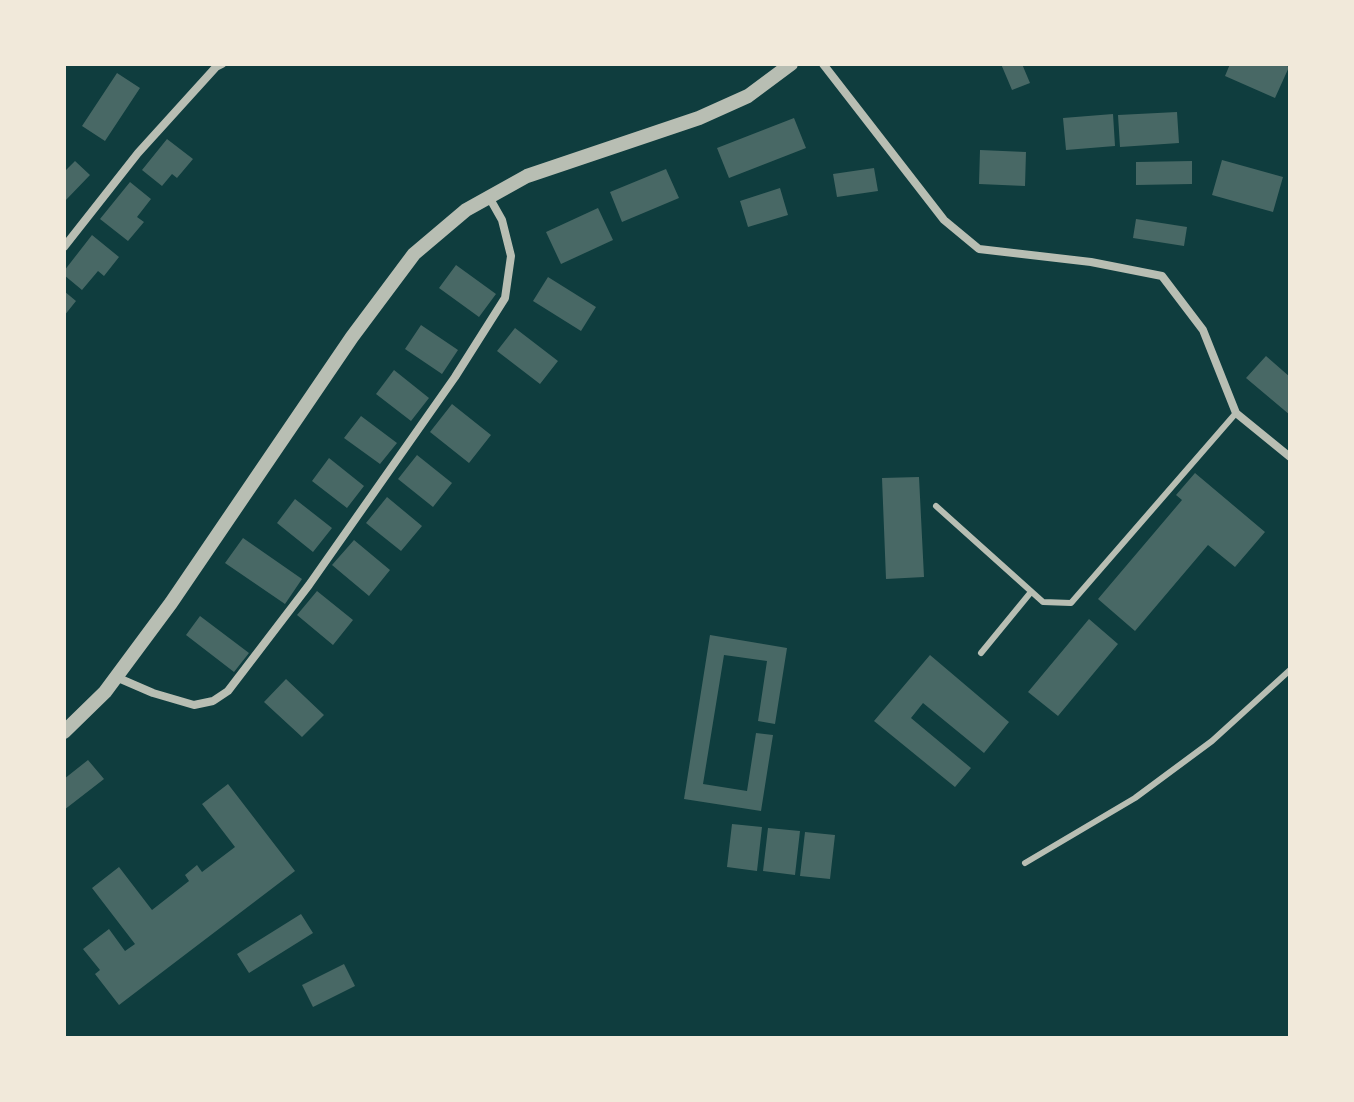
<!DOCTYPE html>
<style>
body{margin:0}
#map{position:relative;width:1354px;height:1102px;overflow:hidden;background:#0f3d3e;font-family:"DM Sans",sans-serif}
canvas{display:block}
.frame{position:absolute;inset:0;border:66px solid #f1e9da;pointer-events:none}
</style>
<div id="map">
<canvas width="1354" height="1102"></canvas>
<div class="frame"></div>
</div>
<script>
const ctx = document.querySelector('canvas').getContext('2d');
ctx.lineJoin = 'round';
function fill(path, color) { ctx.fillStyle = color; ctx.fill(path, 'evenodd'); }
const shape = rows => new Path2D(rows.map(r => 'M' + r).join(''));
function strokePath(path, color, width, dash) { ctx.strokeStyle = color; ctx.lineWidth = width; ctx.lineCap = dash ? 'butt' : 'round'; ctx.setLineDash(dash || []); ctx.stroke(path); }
fill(shape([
 [1001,64,1022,64,1030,83,1012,90],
 [1230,64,1283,64,1289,67,1275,98,1225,76],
 [117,73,140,88,105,141,82,126],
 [1177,112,1179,143,1120,147,1118,115],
 [1113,114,1115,146,1066,150,1063,118],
 [794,118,806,148,729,178,717,148],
 [167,139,193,159,177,178,172,174,162,186,142,170],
 [980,150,1026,152,1025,186,979,184],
 [1222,160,1283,177,1273,212,1212,195],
 [75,161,90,175,64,202,64,172],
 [1192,161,1192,184,1136,185,1136,162],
 [874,168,878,191,837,197,833,174],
 [666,169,679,198,622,222,610,192],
 [130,182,151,199,137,217,144,222,128,241,100,219],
 [780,188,788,215,748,227,740,201],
 [598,208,613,240,561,264,546,232],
 [1136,219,1187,227,1184,246,1133,238],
 [92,235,119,257,104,276,98,271,82,290,64,275,64,271],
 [456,265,496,294,479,317,439,288],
 [548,277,596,307,581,331,533,301],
 [64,291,76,301,64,316],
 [421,325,458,350,442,374,405,349],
 [515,328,558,361,540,384,497,351],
 [1266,356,1290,377,1290,415,1246,378],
 [394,370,429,398,411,421,376,394],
 [452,404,491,435,469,463,430,432],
 [361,416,397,443,380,464,344,438],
 [417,455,452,483,433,507,398,479],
 [329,458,364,486,347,508,312,481],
 [1195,473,1265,532,1235,567,1208,545,1135,631,1098,599,1182,500,1176,495],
 [919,477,924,577,886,579,882,478],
 [387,497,422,526,401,551,366,523],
 [295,499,332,528,313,552,277,523],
 [243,538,302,579,285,604,225,563],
 [354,540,390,570,369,596,332,565],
 [317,591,353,620,333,645,297,615],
 [200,616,249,653,234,672,186,635],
 [1089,619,1118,644,1058,716,1028,692],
 [710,635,787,648,775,724,758,721,767,661,724,655,703,784,747,791,756,733,773,735,761,811,684,799],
 [930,655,1009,722,984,753,923,703,911,718,971,768,955,787,874,721],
 [286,679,324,715,302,737,264,702],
 [88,760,104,779,64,810,64,779],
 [228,784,295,871,119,1005,95,974,100,970,83,949,109,929,125,951,135,944,92,888,119,867,152,910,189,881,185,875,197,865,202,872,235,847,202,804],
 [732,824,762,827,757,871,727,867],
 [768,828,800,831,795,875,763,871],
 [805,832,835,835,830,879,800,876],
 [301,914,313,933,249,973,237,954],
 [344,964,355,986,313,1007,302,985]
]), '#486865');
strokePath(shape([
 [936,506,1043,602,1071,603,1236,413],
 [981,653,1031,592],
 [1025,863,1135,798,1212,741,1290,670]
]), '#b8beb3', 6);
strokePath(shape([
 [823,64,944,220,979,249,1091,262,1162,276,1203,330,1236,413,1290,457],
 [64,247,138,153,216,67,222,64],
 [116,677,153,693,194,705,213,701,228,691,309,585,455,377,505,298,511,256,502,220,489,197]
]), '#b8beb3', 8);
strokePath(shape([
 [64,732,105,692,171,603,352,337,414,254,466,210,527,176,699,118,748,96,791,64]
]), '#b8beb3', 14);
</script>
